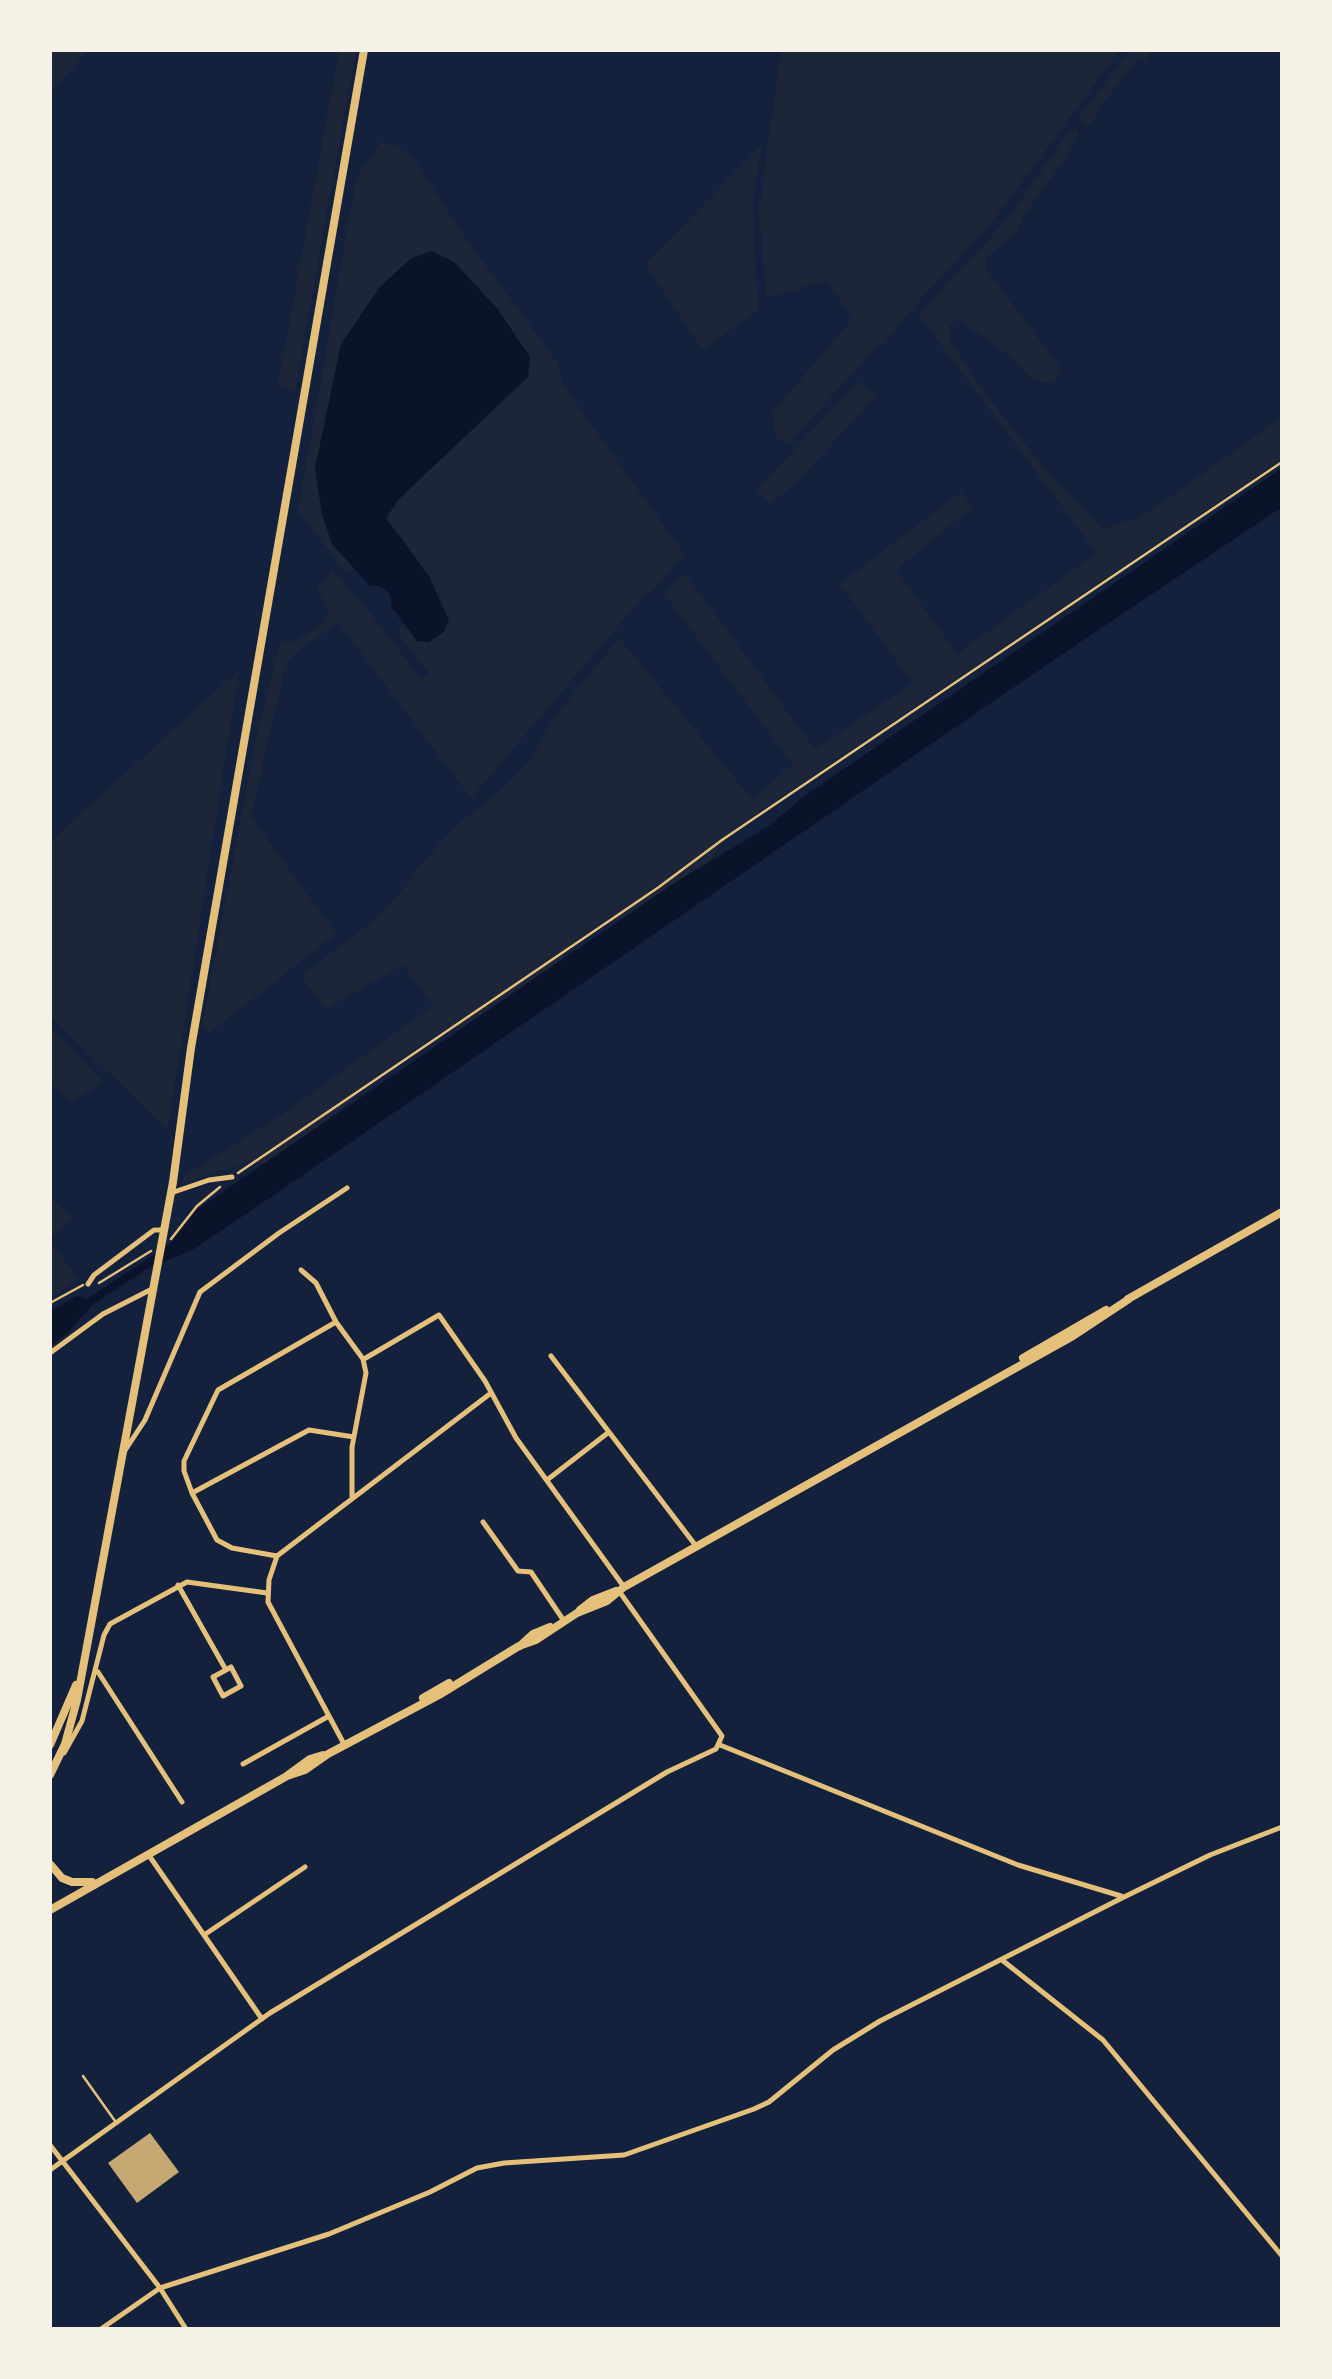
<!DOCTYPE html>
<style>
body{margin:0}
#map{position:relative;width:1332px;height:2379px;overflow:hidden;background:#14213d;font-family:"Nunito Sans",sans-serif}
canvas{display:block}
.frame{position:absolute;inset:0;border:52px solid #f6f1e7;pointer-events:none}
</style>
<div id="map">
<canvas width="1332" height="2379"></canvas>
<div class="frame"></div>
</div>
<script>
const ctx = document.querySelector('canvas').getContext('2d');
ctx.lineJoin = 'round';
function fill(path, color) { ctx.fillStyle = color; ctx.fill(path, 'evenodd'); }
const shape = rows => new Path2D(rows.map(r => 'M' + r).join(''));
function strokePath(path, color, width, dash) { ctx.strokeStyle = color; ctx.lineWidth = width; ctx.lineCap = dash ? 'butt' : 'round'; ctx.setLineDash(dash || []); ctx.stroke(path); }
fill(shape([
 [50,50,89,50,50,93],
 [339,50,356,50,295,392,278,385],
 [781,50,1120,50,992,222,908,313,882,347,879,344,788,444,776,439,772,413,853,318,825,280,766,299,759,209],
 [1131,50,1153,50,1145,60,1138,59,1104,102,1091,124,1084,126,1079,117],
 [1076,130,1079,133,1064,160,1023,217,1017,232,987,257,985,267,1062,371,1055,381,1046,383,1030,378,1012,357,958,320,949,324,949,339,977,383,1045,469,1103,529,1134,519,1159,505,1282,417,1282,459,735,828,709,861,616,922,612,915,569,946,562,959,464,1026,448,1027,376,1076,337,1113,264,1164,251,1160,181,1185,184,1176,280,1116,433,1006,403,965,326,1009,301,976,377,918,413,878,411,875,457,825,501,790,531,759,554,718,619,638,752,799,793,764,664,594,684,573,815,749,913,683,840,584,961,492,973,507,896,570,957,654,1097,553,918,314,980,250,1017,206,1068,132],
 [382,141,411,154,464,236,557,362,563,385,684,554,651,593,647,592,471,798,339,623,304,646,286,663,251,817,336,934,209,1033,202,1027,257,732,279,645,285,640,291,644,322,624,329,608,316,588,327,579,331,569,371,614,421,679,429,673,397,632,403,623,417,641,449,621,429,576,386,518,398,499,315,468,322,514,331,542,356,569,347,574,298,511,356,178],
 [762,145,753,203,758,310,703,350,645,264],
 [858,381,877,395,798,481,770,504,757,490],
 [239,670,169,1123,166,1128,50,1016,50,842],
 [50,1026,103,1082,71,1103,50,1083],
 [50,1198,73,1217,50,1239],
 [50,1241,79,1279,50,1298]
]), '#1d2539');
fill(shape([
 [431,251,454,262,497,308,530,357,528,377,399,499,386,518,429,576,449,621,443,633,429,642,417,641,392,608,390,594,380,586,369,585,332,544,322,514,315,468,341,344,379,288,410,259],
 [1282,468,1282,507,1036,672,274,1195,194,1249,147,1269,92,1305,66,1335,50,1346,50,1311,77,1296,87,1299,143,1262,173,1241,196,1210,673,884,770,825,803,797]
]), '#0b132b');
fill(shape([
 [150,2133,179,2172,137,2203,108,2163]
]), '#c6a872');
strokePath(shape([
 [238,1173,659,887,722,840,1282,462],
 [171,1239,197,1206,220,1187],
 [99,1283,151,1251],
 [50,1303,83,1285]
]), '#e5c07b', 2.5);
strokePath(shape([
 [83,2076,115,2121]
]), '#e5c07b', 2.5);
strokePath(shape([
 [171,1193,209,1180,232,1177],
 [301,1270,316,1283,336,1322],
 [88,1284,94,1275,154,1230,164,1230],
 [50,1353,103,1314,152,1289],
 [551,1356,609,1432],
 [364,1359,439,1315,485,1381,516,1438,624,1587],
 [124,1452,145,1420,200,1292,279,1233,347,1188],
 [547,1480,609,1432,696,1546],
 [192,1493,309,1430,354,1437],
 [483,1522,518,1571,531,1572,564,1621],
 [277,1556,232,1548,217,1540,192,1493,184,1471,184,1461,218,1390,336,1322,363,1359,366,1373,352,1447,352,1496],
 [178,1585,226,1670,231,1667,241,1686,223,1696,213,1677,226,1670],
 [98,1672,182,1802],
 [344,1744,268,1602,269,1580,277,1556,491,1393],
 [720,1745,1018,1865,1121,1896],
 [64,1753,82,1721,104,1635,110,1624,187,1582,267,1593],
 [243,1764,329,1716],
 [148,1854,262,2019],
 [204,1935,305,1867],
 [1002,1960,1103,2040,1282,2256],
 [50,2145,160,2288,186,2329],
 [50,2170,270,2013,667,1772,716,1749,722,1736,619,1591],
 [101,2329,160,2288,329,2234,430,2192,477,2168,504,2163,624,2155,754,2109,769,2102,833,2050,880,2021,1124,1897,1210,1855,1282,1827]
]), '#e5c07b', 5);
strokePath(shape([
 [1128,1299,1282,1212],
 [1023,1358,1106,1310],
 [580,1610,593,1600,616,1591],
 [520,1646,533,1634,550,1627],
 [423,1698,449,1683],
 [50,1745,76,1685],
 [50,1775,65,1744,77,1700,173,1182,191,1048,364,50],
 [288,1775,310,1759,323,1755],
 [50,1864,62,1878,72,1882,92,1882],
 [50,1910,287,1776,305,1770,328,1754,439,1695,519,1646,536,1640,577,1613,607,1601,624,1587,1073,1336,1129,1299]
]), '#e5c07b', 8);
</script>
